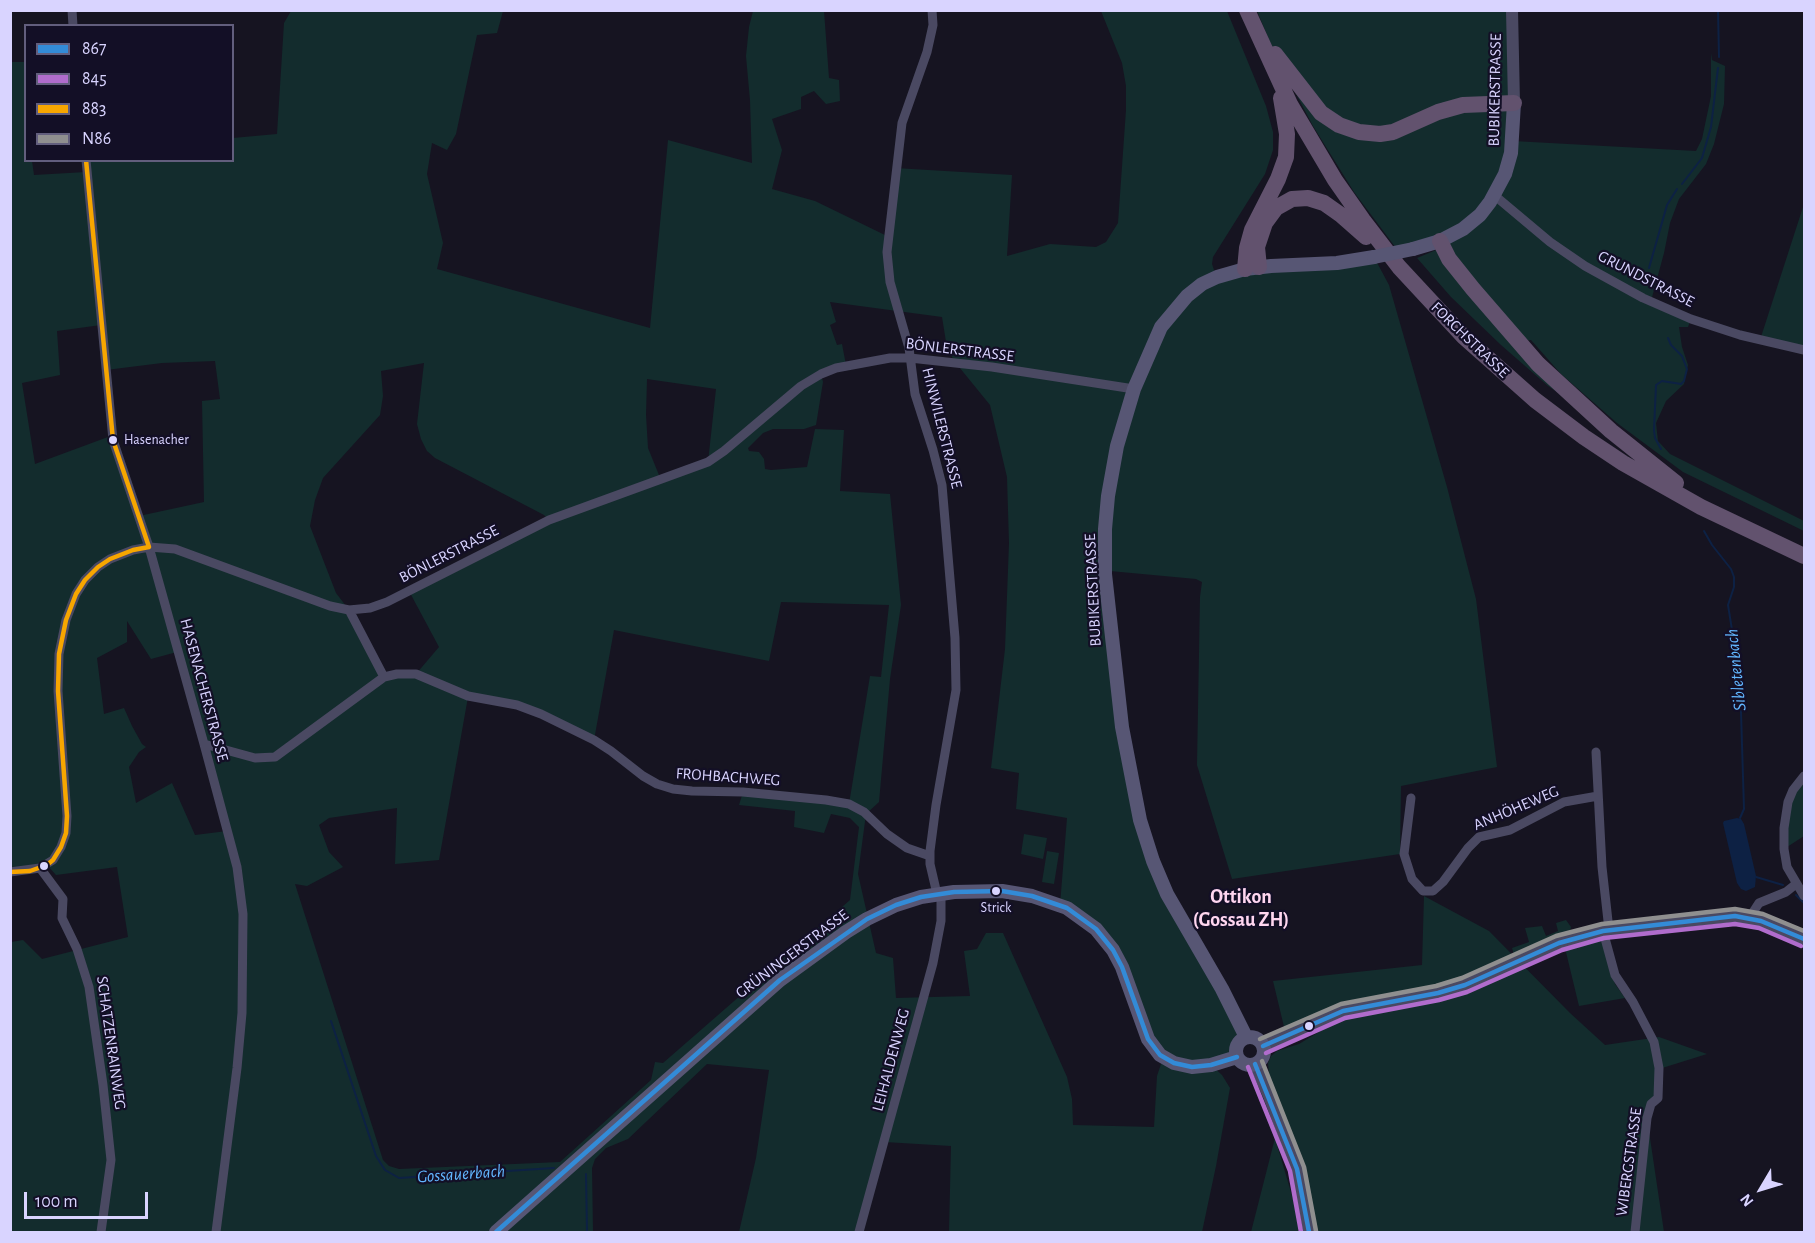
<!DOCTYPE html>
<meta charset="utf-8">
<style>
body{margin:0}
#map{position:relative;width:1815px;height:1243px;overflow:hidden;background:#161421;font-family:"Alegreya Sans",sans-serif}
canvas{display:block}
.frame{position:absolute;inset:0;border:12px solid #d9d4ff;pointer-events:none}
.legend{position:absolute;left:24px;top:24px;width:210px;height:138px;box-sizing:border-box;background:#130f26;border:2px solid #625e7d;margin:0;padding:8px 10px;list-style:none;font-size:18px;color:#d9d4ff}
.legend li{display:flex;align-items:center;gap:12px;height:30px}
.legend b{width:30px;border:2px solid #625e7d}
.north{position:absolute;left:1731px;top:1159px;width:60px;height:60px;-webkit-text-stroke:4px #130f26;paint-order:stroke;rotate:232deg;font-size:16px;font-weight:700;line-height:24px;text-align:center;color:#d9d4ff}
.north::after{content:'';display:block;margin:auto;width:21px;height:27px;background:#d9d4ff;clip-path:polygon(50% 0,100% 100%,50% 72%,0 100%)}
.scale{position:absolute;left:24px;top:1192px;width:124px;height:27px;box-sizing:border-box;border:3px solid #d9d4ff;border-top:0;padding-left:8px;font-size:18px;line-height:21px;white-space:nowrap;color:#d9d4ff;-webkit-text-stroke:4px #130f26;paint-order:stroke}
</style>
<div id="map">
<canvas width="1815" height="1243"></canvas>
<div class="frame"></div>
<ul class="legend">
<li><b style="height:8px;background:#338bd7"></b>867</li>
<li><b style="height:8px;background:#b06ccc"></b>845</li>
<li><b style="height:8px;background:#f7a600"></b>883</li>
<li><b style="height:8px;background:#8f8f8f"></b>N86</li>
</ul>
<div class="north">N</div>
<div class="scale">100 m</div>
</div>
<script>
const ctx = document.querySelector('canvas').getContext('2d');
ctx.lineJoin = 'round';
function fill(path, color) { ctx.fillStyle = color; ctx.fill(path, 'evenodd'); }
const shape = rows => new Path2D(rows.map(r => 'M' + r).join(''));
function strokePath(path, color, width, dash) { ctx.strokeStyle = color; ctx.lineWidth = width; ctx.lineCap = dash ? 'butt' : 'round'; ctx.setLineDash(dash || []); ctx.stroke(path); }
function drawText(font, color, halo, rows, align = 'center') {
  ctx.font = font + ' "Alegreya Sans",sans-serif'; ctx.lineWidth = 4.5; ctx.setLineDash([]); ctx.textBaseline = 'middle'; ctx.strokeStyle = halo; ctx.fillStyle = color; for (const [text, x, y, turn = 0] of rows) {
    ctx.save(); ctx.translate(x, y); ctx.rotate((+turn || 0) * Math.PI / 180); ctx.textAlign = isNaN(turn) ? turn : align; if (halo) ctx.strokeText(text, 0, 0); ctx.fillText(text, 0, 0); ctx.restore();
  }
}
fill(shape([
 [291,11,503,11,497,33,477,35,456,134,447,150,432,143,427,174,443,243,437,269,650,328,668,140,752,163,750,100,746,56,749,27,753,11,824,11,829,78,839,80,840,101,826,104,814,91,801,97,801,109,772,119,782,150,772,189,815,201,887,236,895,168,1012,175,1007,256,1050,244,1096,247,1106,242,1118,223,1126,110,1126,86,1122,63,1101,11,1227,11,1266,106,1273,132,1273,150,1265,174,1213,257,1212,264,1214,270,1217,276,1374,257,1389,285,1447,487,1476,599,1497,767,1401,786,1400,854,1232,879,1197,765,1200,597,1202,582,1196,579,1110,571,1140,820,1242,1039,1239,1042,1236,1052,1211,1065,1222,1075,1230,1088,1216,1166,1202,1232,949,1232,951,1146,885,1142,860,1231,887,1232,739,1232,756,1158,769,1070,707,1064,628,1139,606,1148,595,1159,592,1168,593,1232,11,1232,11,942,23,940,42,959,128,937,117,867,56,875,47,865,11,872,11,62,24,62,26,160,32,161,34,175,86,172,86,161,232,160,233,138,277,134,284,23],
 [830,302,942,317,947,348,955,362,990,405,1007,477,1009,543,1005,649,991,768,1019,773,1016,809,1067,818,1060,905,1118,958,1163,1058,1157,1076,1154,1127,1073,1125,1072,1099,1067,1077,1003,933,986,933,977,949,964,951,970,996,896,998,893,958,876,953,858,874,866,814,879,802,890,679,901,605,890,494,840,491,844,430,815,429,807,467,771,470,765,469,764,459,759,452,749,451,748,448,763,433,773,429,804,429,816,425,823,382,821,374,846,365,842,344,837,345,830,325,836,322],
 [101,325,106,370,162,363,215,361,220,399,202,401,204,502,139,516,108,437,35,464,22,383,60,375,57,331],
 [424,363,417,424,421,439,427,451,435,458,544,515,549,520,409,591,439,647,416,674,384,677,349,610,336,593,310,526,315,500,323,478,380,415,383,396,381,371],
 [647,379,716,389,708,462,661,480,648,448,646,415],
 [781,602,889,605,881,677,870,676,849,804,743,792,739,805,795,811,794,827,824,833,831,814,850,818,859,827,850,900,663,1063,655,1062,651,1080,560,1162,399,1169,389,1166,383,1160,295,884,307,886,343,867,329,852,319,825,329,818,397,808,395,864,439,860,468,697,541,714,594,740,614,630,769,661],
 [127,621,151,659,177,652,227,831,195,835,172,783,136,803,129,767,139,752,146,747,142,744,132,726,124,708,104,714,97,658,127,642],
 [1257,11,1512,11,1513,141,1696,151,1702,139,1711,96,1711,53,1712,60,1725,66,1724,104,1714,144,1706,164,1679,199,1670,223,1664,253,1651,301,1691,319,1688,327,1679,327,1682,347,1688,365,1684,384,1666,401,1656,423,1658,441,1670,454,1804,521,1804,531,1683,472,1617,423,1561,374,1531,340,1518,342,1440,241,1399,252,1354,192,1313,126,1275,54],
 [1804,204,1804,350,1760,340],
 [1436,250,1569,400,1548,386,1501,345,1451,297,1417,258],
 [1804,776,1804,836,1784,849,1787,810],
 [1024,834,1047,838,1043,859,1021,854],
 [1047,851,1059,853,1054,884,1042,882],
 [1424,896,1489,931,1570,1013,1605,1045,1659,1037,1707,1054,1659,1069,1658,1098,1647,1118,1664,1232,1308,1232,1273,1093,1267,1075,1269,1074,1268,1063,1271,1056,1277,1051,1299,1044,1332,1024,1365,1013,1368,1005,1286,1035,1273,981,1422,965],
 [1566,920,1571,927,1570,931,1514,955,1512,948,1529,942,1525,928,1542,926,1546,936,1558,931,1556,923],
 [1601,938,1615,984,1625,998,1579,1006,1565,948],
 [1275,1138,1293,1199,1299,1232,1251,1232]
]), '#132c2d');
fill(shape([
 [1737,818,1741,819,1744,824,1756,876,1755,887,1746,891,1741,889,1737,883,1723,823,1724,821]
]), '#0d2144');
strokePath(shape([
 [1718,10,1719,57],
 [1682,184,1702,158,1711,127,1718,68],
 [1649,268,1667,205,1677,189],
 [1661,449,1655,438,1654,430,1656,385,1662,381,1681,384,1684,381,1687,369,1682,356,1671,345,1668,338],
 [1704,531,1712,545,1731,569,1734,577,1734,587,1728,605,1740,680,1744,809,1740,818],
 [1756,877,1783,885],
 [1796,895,1804,903],
 [331,1021,376,1156,385,1170,399,1178,554,1168],
 [586,1174,587,1232]
]), '#0d2144', 2);
strokePath(shape([
 [72,10,73,26],
 [932,10,933,25,927,52,902,123,887,252,890,282,909,348,915,394,933,450,942,485,955,638,956,690,936,805,930,851,930,864,937,894],
 [86,160,113,440,149,547,204,744,237,867,243,914,242,1013,237,1068,216,1232],
 [1494,195,1550,242,1585,266,1643,298,1691,319,1740,335,1804,350],
 [349,610,384,677],
 [204,744,255,758,275,757,384,677,397,674,416,674,468,696,517,705,541,714,594,740,611,751,643,776,657,784,673,789,692,791,743,792,826,800,849,804,864,812,887,834,907,848,930,856],
 [1596,752,1602,867,1609,930],
 [1804,776,1793,790,1788,802,1784,828,1784,849,1787,867,1804,896],
 [1411,798,1404,854,1412,879,1423,891,1433,891,1443,882,1468,848,1479,837,1510,830,1564,802,1598,796],
 [40,868,63,899,62,918,77,949,89,987,103,1085,111,1160,101,1232],
 [10,872,40,868,53,860,61,847,66,833,67,816,58,691,59,654,66,620,76,594,85,580,98,567,110,559,133,550,149,547,175,549,330,606,349,610,370,608,387,602,549,520,708,462,724,451,801,386,821,374,836,368,890,358,910,358,992,367,1134,389],
 [1750,917,1759,903,1786,892,1796,884],
 [1603,931,1615,975,1633,1002,1654,1042,1659,1068,1658,1098,1651,1104,1647,1118,1635,1232],
 [859,1232,933,963,941,921,941,893]
]), '#4a4962', 9);
strokePath(shape([
 [1512,10,1514,103],
 [1263,1046,1343,1011,1438,993,1465,985,1559,943,1603,931,1735,916,1761,921,1804,939],
 [1255,1064,1269,1096,1297,1169,1309,1232]
]), '#4a4962', 12);
strokePath(shape([
 [1413,249,1440,241,1463,229,1480,215,1490,202,1505,174,1511,153,1514,103],
 '1236 1051a14 14 0 1 1 28 0a14 14 0 1 1-28 0Z',
 [1246,1037,1222,989,1167,894,1153,861,1140,820,1122,727,1105,574,1105,529,1108,496,1117,446,1134,389,1161,327,1187,296,1202,284,1217,277,1245,269,1271,266,1337,263,1374,257],
 [496,1232,780,980,846,932,867,919,896,905,921,897,954,892,1002,891,1032,896,1067,908,1096,929,1113,950,1122,967,1148,1039,1160,1055,1174,1063,1192,1067,1211,1065,1237,1057]
]), '#575674', 14);
strokePath(shape([
 [1247,10,1290,104,1335,180,1363,220,1399,267,1464,337,1535,400,1584,437,1623,463,1701,507,1804,556],
 [1275,54,1321,113,1339,125,1359,132,1380,134,1393,132,1438,112,1463,105,1514,103],
 [1440,241,1449,259,1473,289,1538,364,1611,431,1676,483],
 [1259,267,1257,247,1265,223,1276,208,1292,199,1308,198,1324,203,1341,215,1366,237],
 [1245,269,1247,248,1252,230,1278,179,1286,157,1287,134,1281,98]
]), '#62526e', 16);
strokePath(shape([
 [1374,257,1413,249]
]), '#575674', 14);
strokePath(shape([
 [1263,1046,1343,1011,1438,993,1465,985,1559,943,1603,931,1735,916,1761,921,1804,939],
 [1255,1064,1297,1169,1309,1232],
 [496,1232,780,980,867,919,896,905,921,897,954,892,1002,891,1032,896,1067,908,1096,929,1113,950,1122,967,1148,1039,1160,1055,1174,1063,1192,1067,1211,1065,1237,1057]
]), '#338bd7', 4.5);
strokePath(shape([
 [1266,1053,1345,1018,1439,1000,1467,992,1562,950,1604,938,1735,924,1759,928,1801,946],
 [1248,1067,1290,1171,1301,1232]
]), '#b06ccc', 4.5);
strokePath(shape([
 [86,160,113,440,149,547],
 [10,872,30,871,47,865,53,860,61,847,66,833,67,816,58,691,59,654,66,620,76,594,85,580,98,567,110,559,133,550,149,547]
]), '#f7a600', 4.5);
strokePath(shape([
 [1260,1039,1341,1004,1436,986,1462,978,1556,936,1602,924,1735,909,1763,914,1804,931],
 [1262,1061,1304,1167,1316,1231]
]), '#8f8f8f', 4.5);
for (const [x, y, r, color] of [
 [113,440,5,"#d9d4ff"],
 [44,866,5,"#d9d4ff"],
 [996,891,5,"#d9d4ff"],
 [1309,1026,5,"#d9d4ff"]
]) { const dot = new Path2D(); dot.arc(x, y, r, 0, 2 * Math.PI); ctx.fillStyle = color; ctx.fill(dot); strokePath(dot, '#130f26', 2); }
drawText('14px', '#d9d4ff', '#130f26', [
 ["Hasenacher",124,440],
 ["Strick",996,908,"center"]
], 'left');
drawText('16px', '#d9d4ff', '#130f26', [
 ["BUBIKERSTRASSE",1495,90,-89],
 ["GRUNDSTRASSE",1646,279,27],
 ["FORCHSTRASSE",1470,340,44],
 ["BÖNLERSTRASSE",960,350,7],
 ["HINWILERSTRASSE",942,428,76],
 ["BÖNLERSTRASSE",449,554,-27],
 ["BUBIKERSTRASSE",1093,590,-93],
 ["HASENACHERSTRASSE",204,690,75],
 ["FROHBACHWEG",728,777,4],
 ["ANHÖHEWEG",1516,808,-23],
 ["GRÜNINGERSTRASSE",792,954,-37],
 ["SCHATZENRAINWEG",111,1043,82],
 ["LEIHALDENWEG",891,1060,-75],
 ["WIBERGSTRASSE",1629,1162,-82]
]);
drawText('italic 18px', '#62b6ff', '#130f26', [
 ["Sibletenbach",1736,670,-96],
 ["Gossauerbach",461,1174,-4]
]);
drawText('bold 20px', '#ffd6f0', '#130f26', [
 ["Ottikon",1241,897],
 ["(Gossau ZH)",1241,920]
]);
</script>
